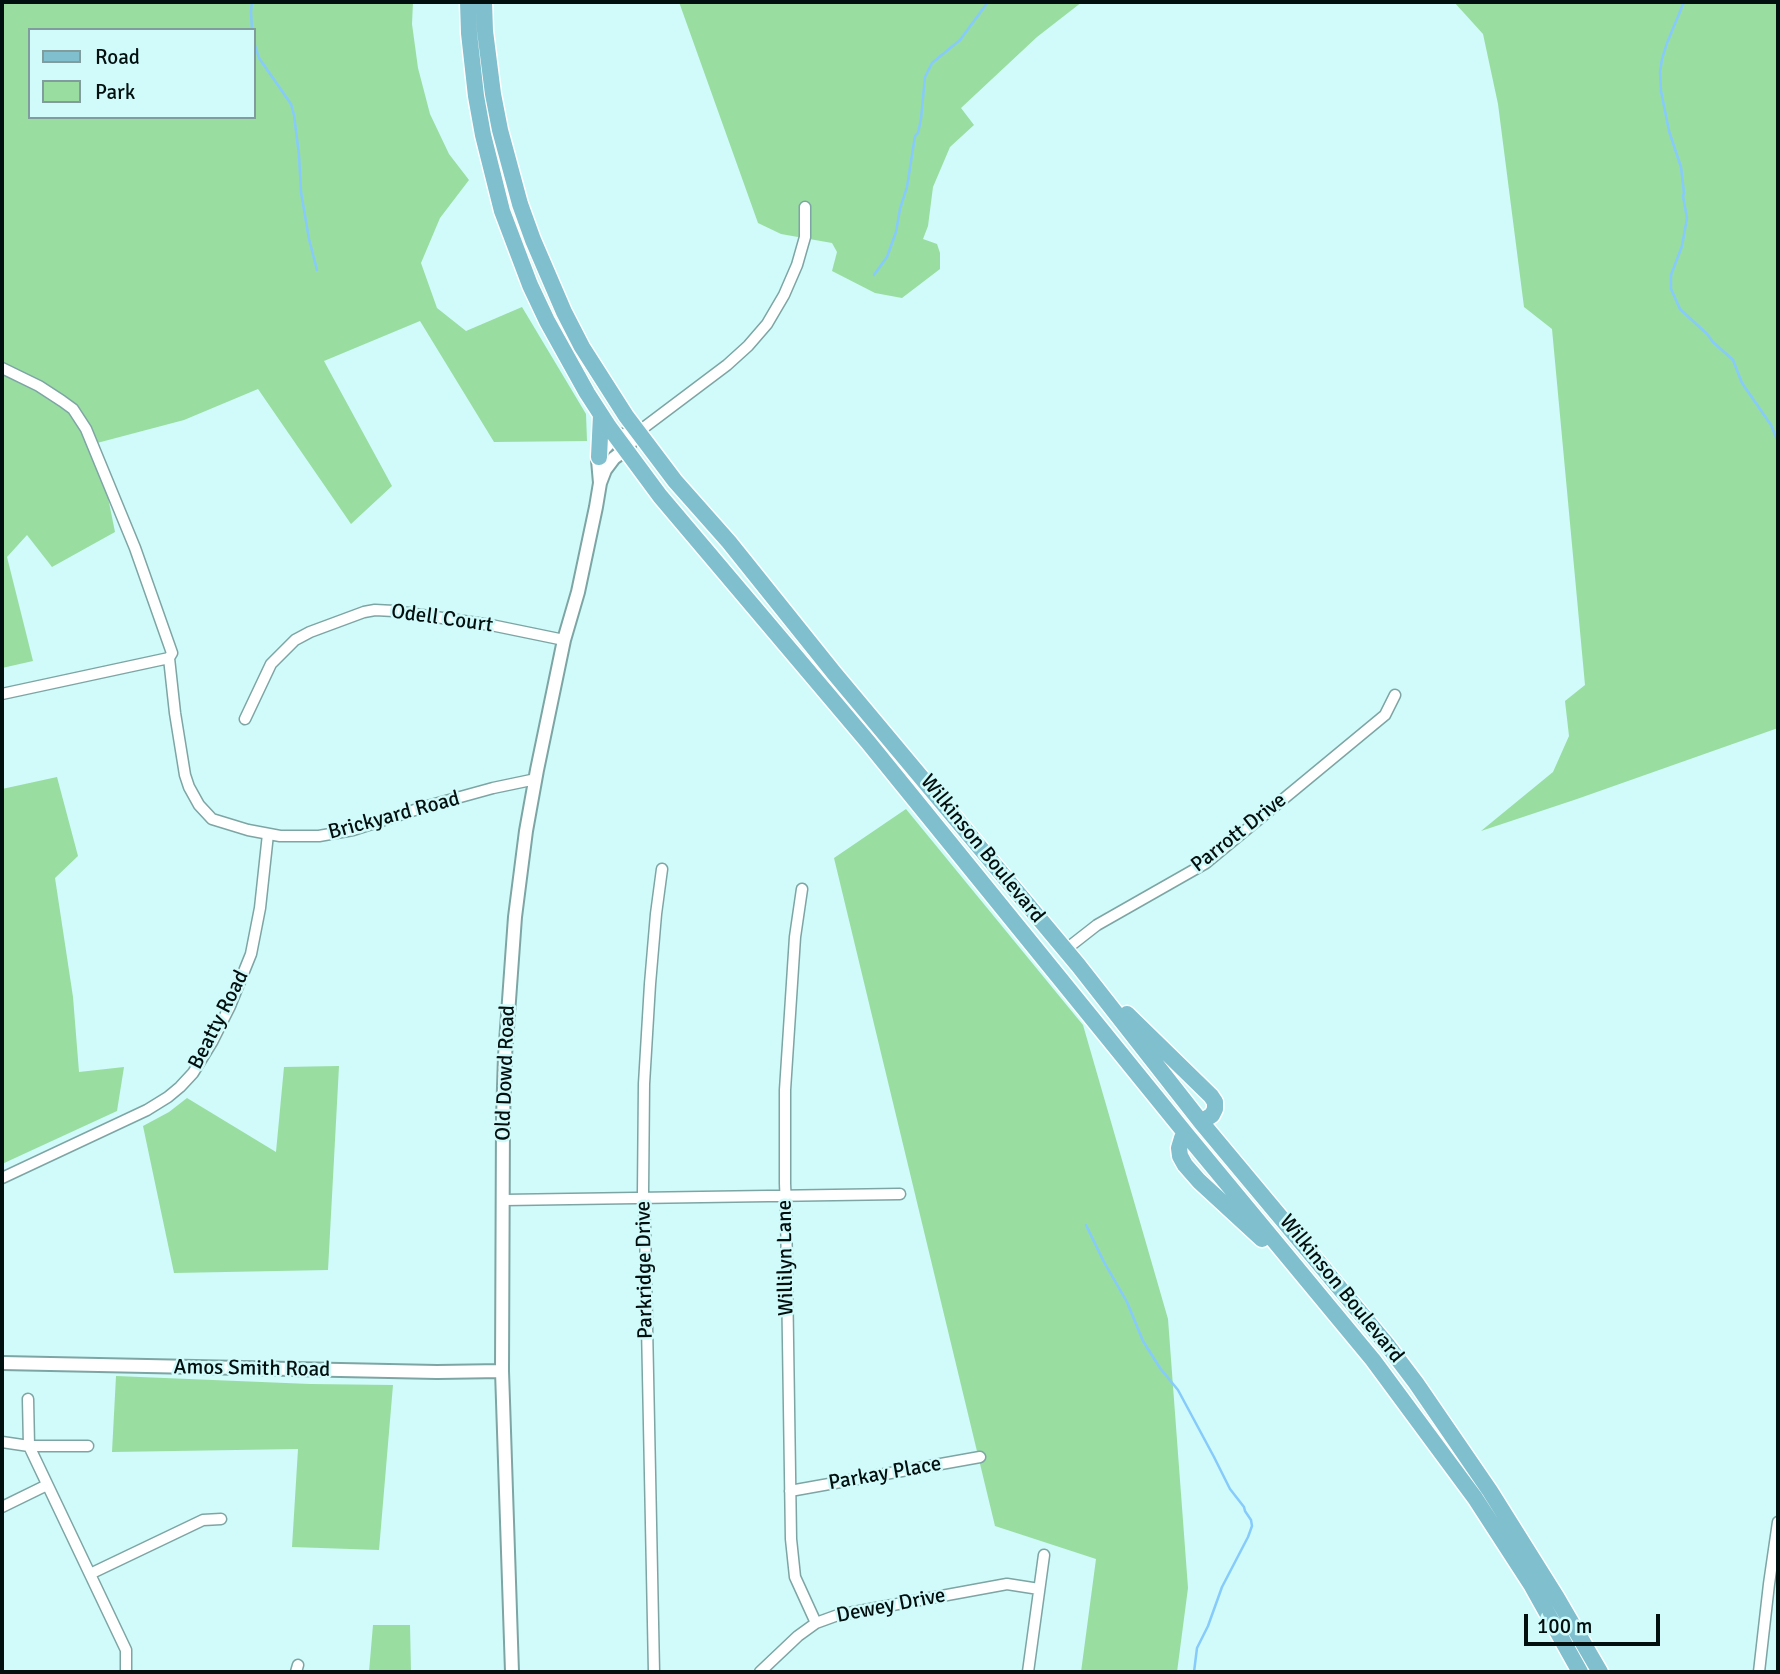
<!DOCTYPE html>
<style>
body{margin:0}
#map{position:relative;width:1780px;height:1674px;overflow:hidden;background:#d0fbfa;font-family:Signika,sans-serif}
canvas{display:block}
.frame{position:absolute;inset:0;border:4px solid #020f0f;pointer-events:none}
.legend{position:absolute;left:28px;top:28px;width:228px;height:91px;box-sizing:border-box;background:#d0fbfa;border:2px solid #7e9d9c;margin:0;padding:9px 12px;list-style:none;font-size:21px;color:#020f0f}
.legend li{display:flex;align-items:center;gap:14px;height:35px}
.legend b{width:35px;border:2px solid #7e9d9c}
.scale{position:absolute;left:1524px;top:1614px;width:136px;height:32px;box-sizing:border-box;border:4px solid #020f0f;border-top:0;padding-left:9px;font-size:21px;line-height:24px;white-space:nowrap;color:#020f0f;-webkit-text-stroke:5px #d0fbfa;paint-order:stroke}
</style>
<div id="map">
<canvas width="1780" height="1674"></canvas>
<div class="frame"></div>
<ul class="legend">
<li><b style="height:9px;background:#7fbfce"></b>Road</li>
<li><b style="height:19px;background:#99dda1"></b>Park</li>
</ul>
<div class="scale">100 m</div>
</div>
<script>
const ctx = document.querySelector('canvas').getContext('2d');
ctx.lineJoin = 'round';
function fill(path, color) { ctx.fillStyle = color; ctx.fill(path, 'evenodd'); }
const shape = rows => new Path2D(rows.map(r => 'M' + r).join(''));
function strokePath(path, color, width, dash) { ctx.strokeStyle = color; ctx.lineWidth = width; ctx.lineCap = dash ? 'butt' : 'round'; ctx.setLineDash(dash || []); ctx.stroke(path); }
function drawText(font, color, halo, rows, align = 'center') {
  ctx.font = font + ' Signika,sans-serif'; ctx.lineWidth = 5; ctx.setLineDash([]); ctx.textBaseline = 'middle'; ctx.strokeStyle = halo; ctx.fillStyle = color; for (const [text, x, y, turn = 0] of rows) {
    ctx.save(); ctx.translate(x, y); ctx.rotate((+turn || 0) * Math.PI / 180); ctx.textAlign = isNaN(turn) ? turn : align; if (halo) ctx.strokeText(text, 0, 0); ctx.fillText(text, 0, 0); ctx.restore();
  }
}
fill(shape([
 [2,2,413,2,412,24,418,68,430,114,449,154,469,180,440,218,421,263,437,308,466,331,522,307,586,414,587,441,494,442,420,321,324,361,392,486,351,524,258,389,184,420,97,443,115,532,52,567,27,535,7,557,33,661,2,668],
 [30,30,254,30,254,117,30,117],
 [679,2,1082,2,1037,37,961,108,974,125,950,147,933,187,928,226,923,239,937,244,940,253,940,269,902,298,875,293,832,271,837,252,832,243,781,234,758,223],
 [1454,2,1778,2,1778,728,1577,799,1481,831,1553,772,1569,736,1565,701,1585,685,1552,329,1524,307,1498,104,1483,34],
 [57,777,78,856,55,878,73,997,79,1072,124,1067,117,1111,2,1164,2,789],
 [906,809,1083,1025,1168,1319,1188,1588,1177,1672,1081,1672,1096,1559,995,1526,834,858],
 [339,1066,328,1270,174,1273,143,1126,169,1112,187,1098,276,1152,284,1067],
 [116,1376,310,1384,393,1385,379,1550,292,1547,298,1449,112,1452],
 [373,1625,410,1625,411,1672,369,1672]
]), '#99dda1');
strokePath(shape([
 [252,2,251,12,252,30],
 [1684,2,1667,43,1662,59,1660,72,1661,91,1669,131,1681,167,1684,193,1683,196,1687,218,1682,246,1671,275,1671,289,1680,309,1707,334,1713,342,1733,360,1742,383,1771,425,1778,442],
 [254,42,259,58,291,104,294,115,299,155,301,192,309,239,317,270],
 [874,275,887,257,896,232,900,209,907,187,915,136,918,133,921,119,925,77,932,63,960,40,988,2],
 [1086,1225,1104,1262,1127,1302,1143,1341,1160,1368,1178,1390,1214,1457,1230,1489,1244,1507,1245,1511,1251,1520,1252,1526,1248,1537,1222,1587,1208,1626,1197,1648,1194,1672]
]), '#86cbfb', 2.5);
const minor = shape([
 [2,368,39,386,62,401,73,409,86,429,135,548,172,653,169,658,175,713,185,775,189,787,199,805,212,819,248,830,280,836,319,836,353,830,424,807,493,788,536,779],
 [638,432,727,365,748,346,767,324,784,295,797,265,805,237,805,207],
 [2,694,169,658],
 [245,719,271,664,295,640,310,632,364,612,375,610,394,611,491,625,564,640],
 [802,889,795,937,785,1090,785,1183,786,1209,791,1539,795,1577,816,1623],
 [1065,950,1097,925,1206,863,1385,715,1395,695],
 [2,1178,147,1110,168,1097,180,1087,193,1073,212,1042,230,1006,251,954,260,908,268,834],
 [504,1200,900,1194],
 [28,1399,29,1446,126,1650,126,1672],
 [2,1442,29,1446,88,1446],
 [790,1491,980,1457],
 [2,1507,47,1485],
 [90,1574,203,1520,221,1519],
 [296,1672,298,1665],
 [654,1672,645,1226,643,1192,644,1084,650,984,656,914,662,869],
 [760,1672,798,1636,816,1623,838,1615,1007,1584,1039,1589],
 [1028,1672,1044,1555],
 [1759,1672,1769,1584,1778,1522]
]);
const tertiary = shape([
 [600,483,605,470,614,458,625,450,631,442],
 [2,1363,437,1372,502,1371],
 [512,1672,502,1371,503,1118,505,1056,515,917,526,831,537,770,564,640,578,592,596,507,600,483,598,460,602,451,615,437,638,432]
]);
const primary = shape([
 [468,2,469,33,476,96,483,135,502,211,530,285,547,321,587,393,609,427,660,496,868,742,1186,1134,1373,1360,1475,1498,1532,1586,1580,1672],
 [484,2,485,31,493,94,500,130,520,204,533,240,564,312,582,347,626,416,675,481,729,542,834,673,1078,965,1201,1122,1388,1346,1416,1383,1490,1491,1557,1598,1600,1672],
 [599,457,601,415],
 [1127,1014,1211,1096,1215,1102,1215,1109,1212,1115,1201,1122],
 [1186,1134,1182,1138,1179,1148,1180,1156,1185,1165,1199,1181,1262,1239]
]);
strokePath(minor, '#7da5a4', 13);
strokePath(tertiary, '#7da5a4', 16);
strokePath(primary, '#fff', 19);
strokePath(minor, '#fff', 10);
strokePath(tertiary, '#fff', 12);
strokePath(primary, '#7fbfce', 16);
drawText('21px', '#020f0f', '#d0fbfa', [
 ["Odell Court",442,619,8],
 ["Brickyard Road",394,816,-15],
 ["Parrott Drive",1239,833,-38],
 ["Wilkinson Boulevard",982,849,51],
 ["Beatty Road",219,1020,-63],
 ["Old Dowd Road",506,1073,-88],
 ["Willilyn Lane",786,1258,-91],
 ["Parkridge Drive",645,1270,-91],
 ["Wilkinson Boulevard",1341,1289,51],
 ["Amos Smith Road",252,1369,1],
 ["Parkay Place",885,1474,-10],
 ["Dewey Drive",891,1606,-11]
]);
</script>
